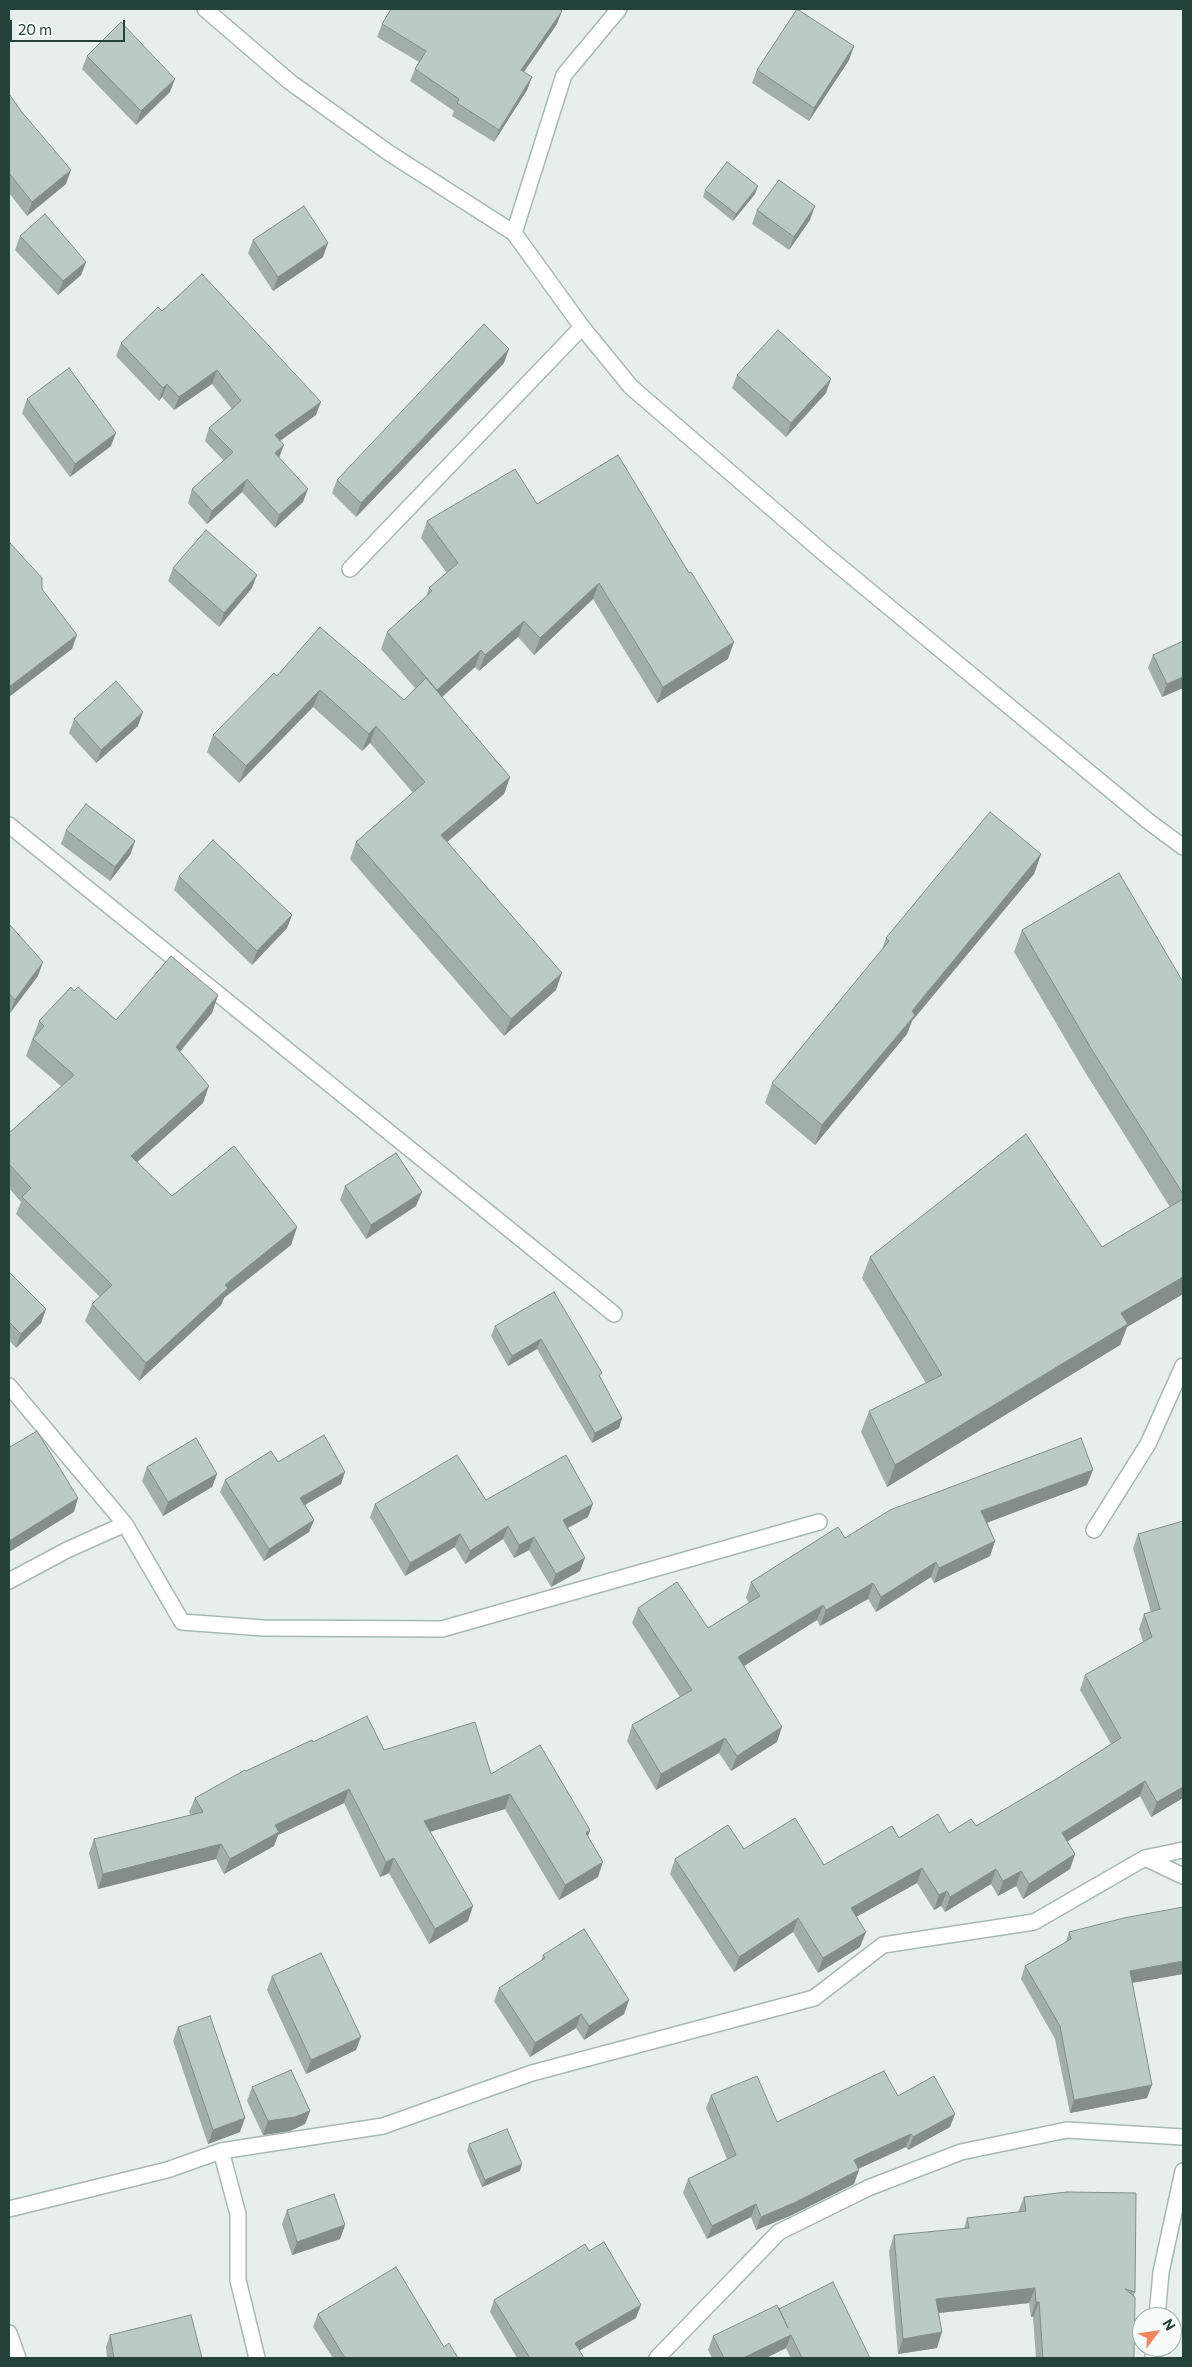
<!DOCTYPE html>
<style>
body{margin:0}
#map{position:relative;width:1192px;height:2367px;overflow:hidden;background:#e6efeb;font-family:Commissioner,sans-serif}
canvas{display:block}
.frame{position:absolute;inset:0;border:10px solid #24423a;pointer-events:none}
.north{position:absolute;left:1132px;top:2307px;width:50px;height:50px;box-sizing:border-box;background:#f7fbf9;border:1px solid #a3b1ad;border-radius:50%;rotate:59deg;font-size:14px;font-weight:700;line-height:20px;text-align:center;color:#24423a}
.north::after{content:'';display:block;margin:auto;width:18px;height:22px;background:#f4845f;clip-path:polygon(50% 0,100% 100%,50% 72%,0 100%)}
.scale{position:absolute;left:10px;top:20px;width:115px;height:22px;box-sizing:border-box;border:2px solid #24423a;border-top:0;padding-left:6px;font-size:15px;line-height:18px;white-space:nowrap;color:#24423a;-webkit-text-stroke:4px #f7fbf9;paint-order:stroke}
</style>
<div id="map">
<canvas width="1192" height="2367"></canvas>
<div class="frame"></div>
<div class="north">N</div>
<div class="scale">20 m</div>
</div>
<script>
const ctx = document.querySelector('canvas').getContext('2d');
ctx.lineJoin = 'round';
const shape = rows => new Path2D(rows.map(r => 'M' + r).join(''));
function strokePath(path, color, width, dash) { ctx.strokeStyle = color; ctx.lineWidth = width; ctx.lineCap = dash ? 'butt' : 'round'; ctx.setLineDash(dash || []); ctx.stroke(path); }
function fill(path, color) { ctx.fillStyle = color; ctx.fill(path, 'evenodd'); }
const minor = shape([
 [205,9,290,82,389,153,514,233,582,327,631,387,826,555,1148,821,1183,847],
 [514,233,564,75,619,9],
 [350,569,582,327],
 [9,825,614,1314],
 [9,1386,125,1524],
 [1094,1530,1148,1444,1183,1366],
 [9,1581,67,1550,125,1524,182,1622,264,1628,442,1629,819,1522],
 [1145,1858,1183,1876],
 [221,2151,238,2214,238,2280,257,2358],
 [9,2209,167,2170,221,2151,383,2126,532,2073,814,1998,883,1945,1034,1922,1145,1858,1183,1850],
 [1157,2317,1161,2272,1183,2171],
 [9,2333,18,2358],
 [657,2358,779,2232,868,2188,961,2152,1067,2130,1183,2137],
 [1153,2358,1154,2347]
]);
strokePath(minor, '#a8b8b2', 18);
strokePath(minor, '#fff', 15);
fill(shape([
 [382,24,557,24,524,72,532,77,527,90,494,142,452,116,454,111,410,81,415,69,419,62,377,37],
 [854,46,849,60,809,121,752,83,757,70],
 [87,56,170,92,136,125,82,69],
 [9,94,66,184,27,216,9,193],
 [705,190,755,194,733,221,703,197],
 [757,210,810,220,789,250,752,224],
 [20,236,86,262,81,275,58,295,15,250],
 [253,240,323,257,273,291,248,253],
 [162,311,316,415,280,441,279,458,303,502,275,528,242,492,207,524,188,503,192,489,224,461,205,441,209,428,232,409,212,384,174,410,162,397,159,401,116,356,121,343],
 [504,363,356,517,332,493,337,480],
 [737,375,826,393,786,437,732,388],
 [27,399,111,446,70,477,22,413],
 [537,504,728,659,657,703,593,599,534,655,518,637,479,671,475,667,442,697,510,777,504,794,447,842,556,990,504,1036,350,859,356,842,413,793,370,743,362,751,313,707,239,783,207,752,213,735,277,676,404,700,415,688,381,649,387,632,426,597,429,588,447,573,421,538,427,521],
 [173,568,252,588,219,627,168,581],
 [1183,641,1183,688,1162,697,1148,668,1153,655],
 [74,719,138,726,96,763,69,733],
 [66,830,135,841,130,855,110,881,61,844],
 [1041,854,1034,874,912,1021,907,1034,815,1145,765,1103,772,1083,881,952,886,938],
 [179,876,292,915,287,928,252,965,174,890],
 [9,924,38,976,10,1013,9,1012],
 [1022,930,1183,982,1183,1294,1127,1327,1120,1345,887,1487,861,1432,869,1411,926,1383,862,1278,870,1257,1102,1247,1170,1207,1085,1072,1014,952],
 [74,991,116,1020,218,995,212,1013,180,1052,203,1103,137,1162,172,1196,297,1227,291,1245,224,1298,221,1305,139,1381,85,1321,92,1304,100,1297,16,1214,21,1202,9,1188,9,1133,61,1086,26,1056,39,1021],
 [345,1186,416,1206,366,1239,340,1200],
 [9,1272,46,1309,41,1323,16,1348,9,1340],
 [554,1292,622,1418,619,1428,592,1443,537,1349,508,1366,491,1336,495,1326],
 [278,1462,341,1484,305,1505,314,1520,309,1532,264,1561,220,1492,225,1480],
 [147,1467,217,1474,212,1487,163,1516,142,1481],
 [1087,1485,987,1522,995,1541,990,1556,934,1583,931,1577,876,1612,868,1599,820,1626,817,1620,744,1666,777,1742,731,1771,719,1753,656,1790,627,1741,632,1725,680,1697,632,1623,638,1608,708,1628,749,1603,746,1598,751,1582,845,1538],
 [486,1500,588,1517,568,1528,580,1571,551,1587,529,1550,514,1558,503,1539,465,1564,455,1547,405,1576,370,1517,375,1504],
 [1183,1521,1183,1798,1151,1817,1140,1796,1067,1841,1075,1854,1070,1869,1023,1899,1016,1886,998,1896,991,1884,945,1912,941,1906,934,1910,917,1883,856,1917,860,1947,818,1973,793,1932,734,1972,670,1874,675,1859,744,1849,824,1865,899,1838,949,1833,976,1826,1058,1778,1111,1744,1080,1690,1085,1675,1143,1642,1139,1629,1144,1614,1151,1612,1133,1548,1138,1534],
 [313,1742,384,1750,491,1774,590,1830,588,1837,598,1877,559,1900,505,1809,430,1832,468,1921,429,1944,389,1873,380,1877,344,1803,278,1835,274,1846,224,1874,216,1859,98,1889,89,1853,94,1839,191,1815,189,1812,195,1798,246,1771],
 [1069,1932,1183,1974,1132,1983,1147,2098,1070,2113,1055,2039,1021,1979,1025,1966,1066,1942],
 [543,1955,629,2000,624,2014,584,2040,576,2028,530,2057,494,2001,499,1988,541,1961],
 [272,1976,356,2050,306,2074,267,1990],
 [178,2027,240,2132,208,2144,173,2041],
 [252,2087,310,2111,305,2124,290,2131,263,2135,247,2101],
 [711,2095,777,2122,898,2096,950,2127,908,2150,906,2147,858,2169,854,2184,792,2215,756,2230,751,2217,707,2239,683,2193,688,2179,727,2159,706,2108],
 [469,2144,520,2171,482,2187,467,2151],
 [1024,2197,1135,2292,1134,2296,1134,2358,1036,2358,1033,2317,1031,2317,1029,2303,939,2313,937,2348,898,2354,889,2251,894,2235,964,2229,967,2218,1018,2212],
 [287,2210,345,2225,340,2239,292,2255,282,2224],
 [589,2251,636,2318,579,2350,584,2358,517,2358,490,2312,494,2300],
 [778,2309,870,2358,791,2358,786,2348,766,2358,712,2358,708,2350,713,2336],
 [318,2314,444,2347,458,2358,333,2358,313,2327],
 [110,2335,202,2358,107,2358,106,2347]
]), '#a1aea9');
fill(shape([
 [562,11,557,24,516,83,521,70],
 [854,46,849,60,809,121,814,108],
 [532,77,527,90,494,142,499,130],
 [175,79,170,92,136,125,141,111],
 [71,170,66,184,27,216,32,202],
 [758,186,755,194,733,221,736,214],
 [815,206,810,220,789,250,794,237],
 [328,243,323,257,273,291,278,277],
 [86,262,81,275,58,295,63,281],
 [509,349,504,363,356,517,361,503],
 [217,370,212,384,174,410,179,397],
 [831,379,826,393,786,437,791,423],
 [167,384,162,397,159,401,163,388],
 [321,402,316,415,270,448,275,435],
 [116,433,111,446,70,477,75,464],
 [284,445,279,458,275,453],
 [247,479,242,492,207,524,212,511],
 [308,489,303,502,275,528,279,515],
 [257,575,252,588,219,627,224,613],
 [599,583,593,599,534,655,540,638],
 [524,621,518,637,479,671,485,655],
 [77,635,72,649,9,697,9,687],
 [734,642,728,659,657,703,663,687],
 [481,650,475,667,431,707,437,690],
 [1183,677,1183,688,1162,697,1167,684],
 [320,690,313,707,239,783,246,766],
 [143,712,138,726,96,763,101,750],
 [376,726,370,743,362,751,369,734],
 [510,777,504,794,435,852,441,835],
 [135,841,130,855,110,881,115,867],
 [1041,854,1034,874,912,1021,907,1034,815,1145,822,1125,912,1011],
 [292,915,287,928,252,965,257,951],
 [43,962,38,976,10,1013,15,1000],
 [562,973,556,990,504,1036,511,1019],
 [218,995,212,1013,169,1064,176,1047],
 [209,1086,203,1103,125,1173,131,1156],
 [422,1192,416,1206,366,1239,371,1225],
 [297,1227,291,1245,224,1298,221,1305,139,1381,146,1363,225,1285],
 [1183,1277,1183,1294,1127,1327,1120,1345,887,1487,895,1465,1121,1313],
 [46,1309,41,1323,16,1348,21,1334],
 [541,1339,537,1349,508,1366,512,1356],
 [622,1418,619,1428,592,1443,595,1433],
 [1093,1470,1087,1485,976,1527,981,1511],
 [345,1472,341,1484,296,1510,300,1498],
 [217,1474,212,1487,163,1516,168,1502],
 [78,1498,74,1512,9,1552,9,1541],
 [593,1504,588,1517,558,1533,563,1520],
 [314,1520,309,1532,264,1561,269,1549],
 [508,1526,503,1539,465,1564,470,1551],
 [460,1534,455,1547,405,1576,410,1563],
 [534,1537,529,1550,514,1558,519,1545],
 [995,1541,990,1556,934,1583,939,1568],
 [585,1558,580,1571,551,1587,556,1574],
 [936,1562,931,1577,876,1612,881,1597],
 [873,1583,868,1599,820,1626,826,1610],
 [823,1605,817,1620,733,1673,738,1657],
 [782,1727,777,1742,731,1771,737,1756],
 [725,1738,719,1753,656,1790,661,1774],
 [1145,1781,1140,1796,1057,1848,1062,1833],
 [1183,1787,1183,1798,1151,1817,1157,1802],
 [349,1789,344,1803,278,1835,274,1846,224,1874,230,1859,275,1825],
 [510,1794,505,1809,419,1835,424,1821],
 [590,1830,585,1845,586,1833],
 [221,1844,216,1859,98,1889,103,1874],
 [1075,1854,1070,1869,1023,1899,1029,1884],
 [394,1858,389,1873,380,1877,386,1862],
 [603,1862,598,1877,559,1900,565,1885],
 [922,1868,917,1883,845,1923,851,1908],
 [996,1869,991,1884,945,1912,950,1897],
 [1021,1871,1016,1886,998,1896,1003,1881],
 [947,1891,941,1906,934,1910,939,1895],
 [473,1906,468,1921,429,1944,435,1929],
 [798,1918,793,1932,734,1972,739,1957],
 [866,1932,860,1947,818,1973,823,1958],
 [1183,1961,1183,1974,1125,1984,1130,1971],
 [629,2000,624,2014,584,2040,589,2026],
 [581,2014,576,2028,530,2057,535,2043],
 [361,2037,356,2050,306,2074,311,2060],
 [1152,2085,1147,2098,1070,2113,1074,2100],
 [310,2111,305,2124,290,2131,263,2135,268,2121],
 [955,2114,950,2127,908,2150,913,2137],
 [245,2118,240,2132,208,2144,213,2130],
 [911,2134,906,2147,849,2173,854,2160],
 [522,2164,520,2171,482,2187,485,2180],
 [859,2170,854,2184,792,2215,756,2230,761,2217],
 [756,2204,751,2217,707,2239,712,2226],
 [345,2225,340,2239,292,2255,297,2242],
 [1035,2288,1029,2303,930,2314,936,2299],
 [1036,2302,1039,2302,1033,2317,1031,2317],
 [641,2305,636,2318,570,2356,575,2343],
 [942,2332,937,2348,898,2354,903,2339],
 [791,2335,786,2348,766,2358,743,2358]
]), '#838d89');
const building = shape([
 [391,9,559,9,562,11,521,70,532,77,499,130,457,103,459,99,415,69,426,51,382,24,391,9],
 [797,9,854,46,814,108,757,70,797,9],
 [121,22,175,79,141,111,87,56,121,22],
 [9,94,21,111,71,170,32,202,9,173,9,94],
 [727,162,758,186,736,214,705,190,727,162],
 [779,180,815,206,794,237,757,210,779,180],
 [304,206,328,243,278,277,253,240,304,206],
 [45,214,86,262,63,281,20,236,45,214],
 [202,274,321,402,275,435,284,445,275,453,308,489,279,515,247,479,212,511,192,489,233,452,209,428,241,401,217,370,179,397,167,384,163,388,121,343,158,307,162,311,202,274],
 [484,324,509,349,361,503,337,480,484,324],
 [778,330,831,379,791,423,737,375,778,330],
 [69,368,116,433,75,464,27,399,69,368],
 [618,455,689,573,691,572,734,642,663,687,599,583,540,638,524,621,485,655,481,650,437,690,387,632,432,591,429,588,458,563,427,521,515,469,537,504,618,455],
 [206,530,257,575,224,613,173,568,206,530],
 [9,542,42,578,42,589,77,635,9,687,9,542],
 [320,627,404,700,426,678,510,777,441,835,562,973,511,1019,356,842,425,782,376,726,369,734,320,690,246,766,213,735,274,673,277,676,320,627],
 [1183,641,1183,677,1167,684,1153,655,1183,641],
 [116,681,143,712,101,750,74,719,116,681],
 [86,804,135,841,115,867,66,830,86,804],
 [990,812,1041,854,912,1011,915,1015,822,1125,772,1083,889,941,886,938,990,812],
 [213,840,292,915,257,951,179,876,213,840],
 [1119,873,1183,982,1183,1194,1092,1050,1022,930,1119,873],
 [9,924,43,962,15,1000,9,993,9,924],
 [171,956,218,995,176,1047,209,1086,131,1156,172,1196,234,1146,297,1227,225,1285,228,1288,146,1363,92,1304,112,1285,22,1197,31,1188,9,1164,9,1133,74,1075,33,1039,44,1026,39,1021,71,987,74,991,78,987,116,1020,171,956],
 [1026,1134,1102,1247,1183,1199,1183,1277,1121,1313,1128,1324,895,1465,869,1411,942,1375,870,1257,1026,1134],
 [396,1153,422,1192,371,1225,345,1186,396,1153],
 [9,1272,46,1309,21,1334,9,1322,9,1272],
 [554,1292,602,1373,599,1375,622,1418,595,1433,541,1339,512,1356,495,1326,554,1292],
 [37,1431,78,1498,9,1541,9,1444,10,1447,37,1431],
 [324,1435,345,1472,300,1498,314,1520,269,1549,225,1480,271,1451,278,1462,324,1435],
 [196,1438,217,1474,168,1502,147,1467,196,1438],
 [1081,1438,1093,1470,981,1511,995,1541,939,1568,936,1562,881,1597,873,1583,826,1610,823,1605,738,1657,782,1727,737,1756,725,1738,661,1774,632,1725,692,1690,638,1608,677,1582,708,1628,760,1596,751,1582,838,1527,845,1538,890,1510,1081,1438],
 [457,1455,486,1500,566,1455,593,1504,563,1520,585,1558,556,1574,534,1537,519,1545,508,1526,470,1551,460,1534,410,1563,375,1504,457,1455],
 [1183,1521,1183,1787,1157,1802,1145,1781,1062,1833,1075,1854,1029,1884,1021,1871,1003,1881,996,1869,950,1897,947,1891,939,1895,922,1868,851,1908,866,1932,823,1958,798,1918,739,1957,675,1859,728,1825,744,1849,795,1818,824,1865,892,1826,899,1838,938,1814,949,1833,971,1819,976,1826,1058,1778,1121,1738,1085,1675,1152,1637,1144,1614,1160,1609,1138,1534,1183,1521],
 [367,1716,384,1750,475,1722,491,1774,540,1745,590,1830,586,1833,603,1862,565,1885,510,1794,424,1821,473,1906,435,1929,394,1858,386,1862,349,1789,275,1825,279,1832,230,1859,221,1844,103,1874,94,1839,203,1812,195,1798,245,1770,246,1771,312,1740,313,1742,367,1716],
 [1183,1907,1183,1961,1130,1971,1152,2085,1074,2100,1060,2026,1025,1966,1071,1939,1069,1932,1124,1918,1183,1907],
 [584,1929,629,2000,589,2026,581,2014,535,2043,499,1988,545,1958,543,1955,584,1929],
 [321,1953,361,2037,311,2060,272,1976,321,1953],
 [210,2016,245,2118,213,2130,178,2027,210,2016],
 [291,2070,310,2111,295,2117,268,2121,252,2087,291,2070],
 [884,2071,898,2096,934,2076,955,2114,913,2137,911,2134,854,2160,859,2170,796,2202,761,2217,756,2204,712,2226,688,2179,736,2155,711,2095,757,2076,777,2122,884,2071],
 [507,2129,522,2164,485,2180,469,2144,507,2129],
 [1067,2192,1136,2193,1135,2292,1125,2289,1135,2297,1134,2358,1043,2358,1039,2302,1036,2302,1035,2288,936,2299,942,2332,903,2339,894,2235,969,2228,967,2218,1026,2211,1024,2197,1067,2192],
 [334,2194,345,2225,297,2242,287,2210,334,2194],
 [604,2242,641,2305,575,2343,584,2358,530,2358,494,2300,585,2244,589,2251,604,2242],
 [396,2267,444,2347,449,2343,458,2358,345,2358,318,2314,396,2267],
 [833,2282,870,2358,802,2358,791,2335,743,2358,724,2358,713,2336,777,2305,788,2328,779,2309,833,2282],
 [191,2315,202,2358,114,2358,110,2335,191,2315]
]);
fill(building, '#bbcac4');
strokePath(building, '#838d89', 1);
</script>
